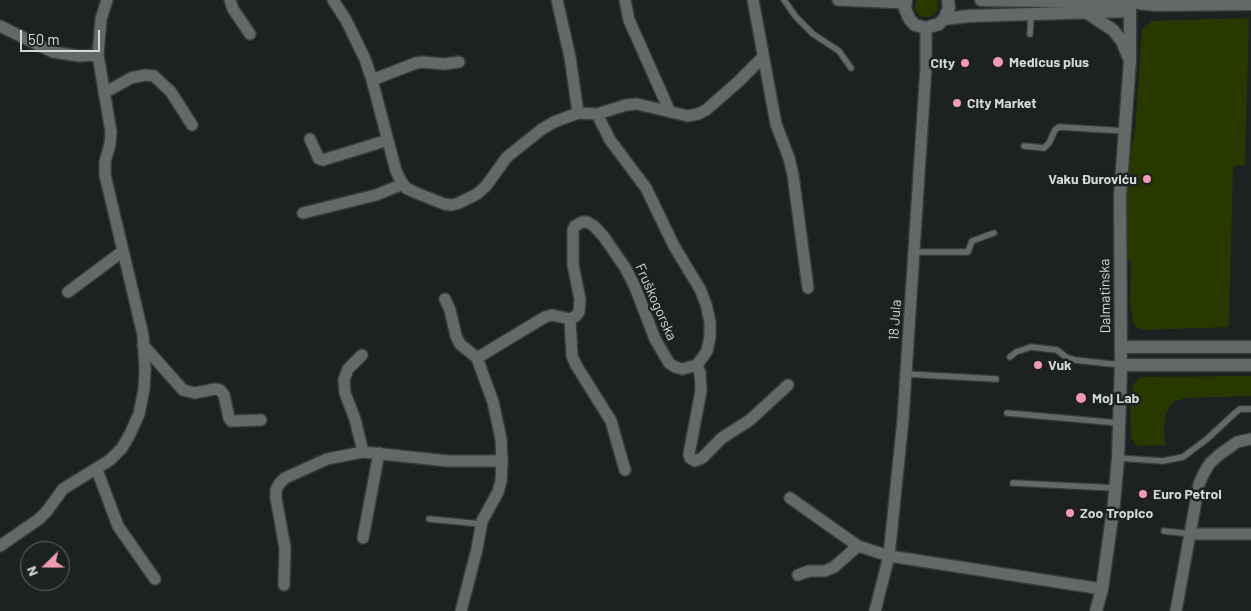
<!DOCTYPE html>
<meta charset="utf-8">
<style>
body{margin:0}
#map{position:relative;width:1251px;height:611px;overflow:hidden;background:#1d2121;font-family:Barlow,sans-serif}
canvas{display:block}
.north{position:absolute;left:20px;top:541px;width:50px;height:50px;box-sizing:border-box;background:#1d2121;border:1px solid #676a6a;border-radius:50%;rotate:248deg;font-size:14px;font-weight:700;line-height:20px;text-align:center;color:#d6d8d8}
.north::after{content:'';display:block;margin:auto;width:18px;height:22px;background:#f19ab1;clip-path:polygon(50% 0,100% 100%,50% 72%,0 100%)}
.scale{position:absolute;left:20px;top:30px;width:80px;height:22px;box-sizing:border-box;border:2px solid #d6d8d8;border-top:0;padding-left:6px;font-size:15px;line-height:18px;white-space:nowrap;color:#d6d8d8;-webkit-text-stroke:4px #1d2121;paint-order:stroke}
</style>
<div id="map">
<canvas width="1251" height="611"></canvas>
<div class="north">N</div>
<div class="scale">50 m</div>
</div>
<script>
const ctx = document.querySelector('canvas').getContext('2d');
ctx.lineJoin = 'round';
function fill(path, color) { ctx.fillStyle = color; ctx.fill(path, 'evenodd'); }
const shape = rows => new Path2D(rows.map(r => 'M' + r).join(''));
function strokePath(path, color, width, dash) { ctx.strokeStyle = color; ctx.lineWidth = width; ctx.lineCap = dash ? 'butt' : 'round'; ctx.setLineDash(dash || []); ctx.stroke(path); }
function drawText(font, color, halo, rows, align = 'center') {
  ctx.font = font + ' Barlow,sans-serif'; ctx.lineWidth = 5; ctx.setLineDash([]); ctx.textBaseline = 'middle'; ctx.strokeStyle = halo; ctx.fillStyle = color; for (const [text, x, y, turn = 0] of rows) {
    ctx.save(); ctx.translate(x, y); ctx.rotate((+turn || 0) * Math.PI / 180); ctx.textAlign = isNaN(turn) ? turn : align; if (halo) ctx.strokeText(text, 0, 0); ctx.fillText(text, 0, 0); ctx.restore();
  }
}
fill(shape([
 [916,0,937,0,938,10,930,17,923,17,919,15,915,9],
 [1249,18,1245,165,1233,166,1229,327,1142,330,1137,327,1134,323,1130,304,1131,261,1125,260,1124,217,1129,161,1135,132,1142,30,1152,21],
 [1251,376,1251,396,1185,398,1173,402,1166,414,1164,428,1165,445,1137,446,1131,437,1130,402,1133,385,1140,377]
]), '#283900');
const service = shape([
 [784,0,796,17,813,34,839,51,851,68],
 [1030,34,1031,15],
 [1024,146,1044,148,1049,143,1055,130,1059,127,1125,131],
 [915,252,968,252,972,241,994,233],
 [1010,357,1016,352,1031,347,1057,350,1066,357,1075,360,1121,365],
 [906,374,996,379],
 [1007,413,1119,423],
 [1118,458,1163,461,1183,457,1207,439,1235,413,1240,409,1251,409],
 [1013,483,1115,488],
 [429,519,481,524],
 [1164,531,1191,534]
]);
const minor = shape([
 [230,0,233,9,250,34],
 [333,0,346,20,365,59,372,80,396,171,401,181,406,188,414,192,444,204,451,205,459,203,477,194,486,186,507,157,542,129,554,122,578,113,597,114,626,105,637,104,688,116,698,114,706,110,738,82,763,57],
 [557,0,570,57,578,113],
 [625,0,629,20,670,112],
 [753,0,776,124,789,158,793,175,808,288],
 [838,0,905,3],
 [0,26,53,52,79,56,98,55],
 [372,80,416,63,422,62,444,64,459,62],
 [104,93,131,78,145,75,154,76,171,92,192,125],
 [310,139,319,159,323,160,388,140],
 [303,213,376,195,403,184],
 [68,292,123,251],
 [445,299,450,310,456,336,460,344,477,358],
 [570,319,572,356,576,365,611,421,625,470],
 [143,345,183,390,195,393,215,389,220,390,224,395,229,418,231,421,261,420],
 [362,355,348,369,344,380,345,393,355,419,363,452],
 [697,365,700,373,701,391,689,454,690,458,695,461,702,458,722,438,750,420,788,385],
 [97,470,118,526,155,579],
 [790,498,858,546],
 [1191,534,1251,534],
 [363,538,379,453],
 [0,546,39,519,47,511,63,489,110,460,122,448,130,434,139,414,144,389,145,369,143,335,105,175,105,162,110,144,111,132,98,55,101,19,107,0],
 [798,575,809,571,825,571,834,567,858,546,889,556,1102,589],
 [284,585,285,548,276,498,276,490,279,484,285,478,327,459,363,452,448,461,502,461],
 [461,611,477,549,482,521,498,492,501,481,502,461,501,439,493,402,477,358,545,317,552,315,570,319,576,316,579,312,580,299,573,265,573,230,575,226,582,222,587,222,594,226,604,237,626,269,635,287,655,339,669,363,675,367,682,369,697,365,707,351,710,337,710,322,706,304,700,289,674,246,646,188,610,140,597,114],
 [875,611,889,556,903,419,926,67,926,28],
 [1176,611,1199,484,1204,473,1210,463,1219,455,1237,442,1251,439]
]);
const tertiary = shape([
 [1130,2,1155,5,1251,4],
 [1096,611,1102,589,1114,503,1118,458,1121,365]
]);
const secondary = shape([
 [906,0,905,9,910,20,915,25,926,28,939,24,944,19,949,8,948,0],
 [981,0,1130,2,1130,60,1120,196,1121,365,1251,365],
 [1086,12,1113,30,1122,41,1128,56],
 [944,19,969,16,1130,11],
 [1121,347,1251,347]
]);
strokePath(service, '#393b3b', 8);
strokePath(minor, '#393b3b', 14);
strokePath(tertiary, '#393b3b', 15);
strokePath(secondary, '#393b3b', 15);
strokePath(service, '#646867', 5.5);
strokePath(minor, '#646867', 11);
strokePath(tertiary, '#646867', 12);
strokePath(secondary, '#646867', 12);
for (const [x, y, r, color] of [
 [998,62,6,"#f19ab1"],
 [965,63,5,"#f19ab1"],
 [957,103,5,"#f19ab1"],
 [1147,179,5,"#f19ab1"],
 [1038,365,5,"#f19ab1"],
 [1081,398,6,"#f19ab1"],
 [1143,494,5,"#f19ab1"],
 [1070,513,5,"#f19ab1"]
]) { const dot = new Path2D(); dot.arc(x, y, r, 0, 2 * Math.PI); ctx.fillStyle = color; ctx.fill(dot); strokePath(dot, '#1d2121', 2); }
drawText('bold 14px', '#d6d8d8', '#1d2121', [
 ["Medicus plus",1009,62],
 ["City",955,63,"right"],
 ["City Market",967,103],
 ["Vaku Đuroviću",1137,179,"right"],
 ["Vuk",1048,365],
 ["Moj Lab",1092,398],
 ["Euro Petrol",1153,494],
 ["Zoo Tropico",1080,513]
], 'left');
drawText('14px', '#d6d8d8', '#1d2121', [
 ["Dalmatinska",1105,296,-91],
 ["Fruškogorska",656,302,66],
 ["18 Jula",895,320,-86]
]);
</script>
